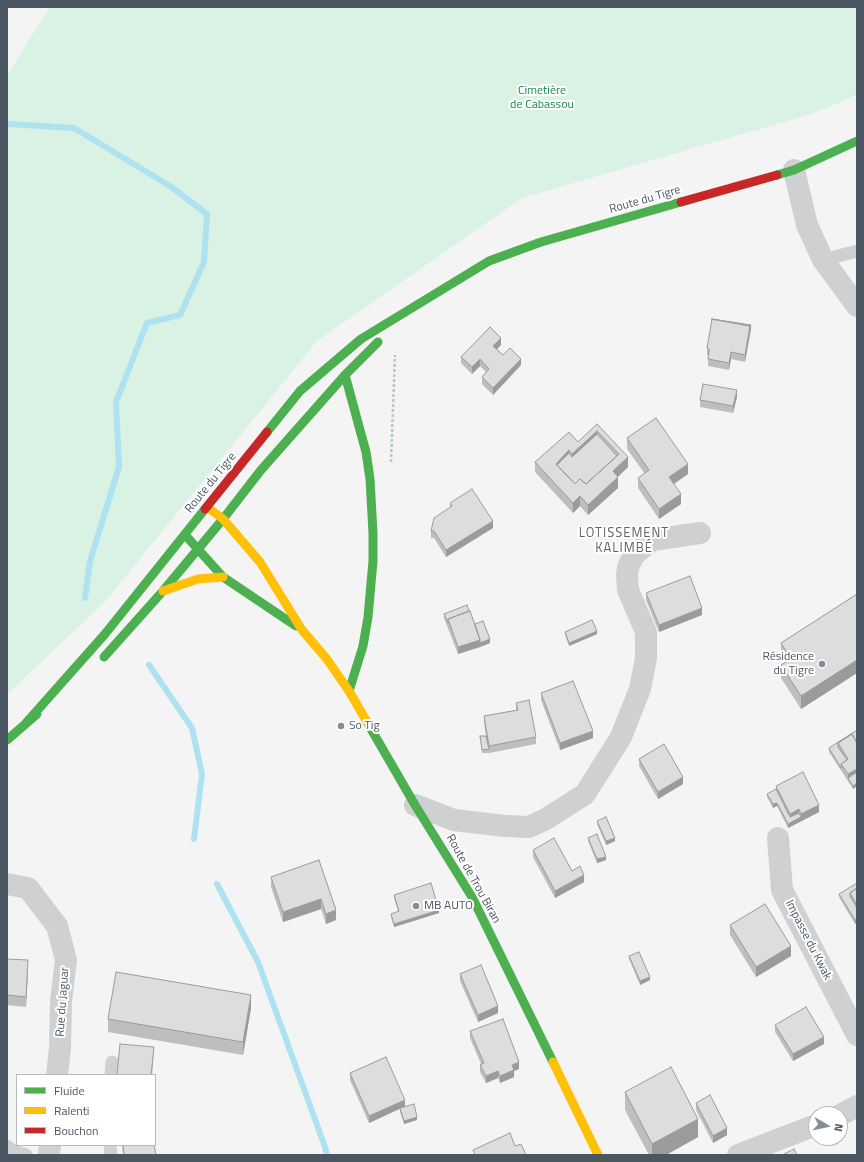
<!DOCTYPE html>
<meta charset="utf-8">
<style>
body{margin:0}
#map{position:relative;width:864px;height:1162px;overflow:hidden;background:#f4f4f4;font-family:"Titillium Web",sans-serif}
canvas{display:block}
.frame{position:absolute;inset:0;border:8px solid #4a5661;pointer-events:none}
.legend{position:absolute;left:16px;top:1074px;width:140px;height:72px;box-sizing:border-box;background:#fff;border:1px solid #b7bbc0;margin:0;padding:5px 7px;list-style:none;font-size:12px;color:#4a5661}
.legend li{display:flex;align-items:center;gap:8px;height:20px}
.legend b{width:20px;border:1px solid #b7bbc0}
.north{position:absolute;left:808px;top:1106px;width:40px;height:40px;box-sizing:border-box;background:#fff;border:1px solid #b7bbc0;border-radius:50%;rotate:99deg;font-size:11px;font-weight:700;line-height:16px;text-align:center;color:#4a5661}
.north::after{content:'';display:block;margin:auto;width:14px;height:18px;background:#868d94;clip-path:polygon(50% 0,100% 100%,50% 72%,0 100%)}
</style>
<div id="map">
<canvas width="864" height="1162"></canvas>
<div class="frame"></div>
<ul class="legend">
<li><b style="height:5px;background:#4caf50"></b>Fluide</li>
<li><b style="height:5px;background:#ffc107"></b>Ralenti</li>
<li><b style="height:5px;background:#c62828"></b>Bouchon</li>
</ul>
<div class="north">N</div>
</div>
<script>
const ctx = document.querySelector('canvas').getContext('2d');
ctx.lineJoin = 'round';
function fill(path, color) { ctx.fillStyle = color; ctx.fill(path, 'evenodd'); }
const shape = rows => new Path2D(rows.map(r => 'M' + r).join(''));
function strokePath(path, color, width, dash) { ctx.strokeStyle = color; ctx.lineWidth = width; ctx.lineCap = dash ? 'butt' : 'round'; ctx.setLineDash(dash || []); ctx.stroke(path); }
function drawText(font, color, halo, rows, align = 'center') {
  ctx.font = font + ' "Titillium Web",sans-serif'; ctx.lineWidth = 4; ctx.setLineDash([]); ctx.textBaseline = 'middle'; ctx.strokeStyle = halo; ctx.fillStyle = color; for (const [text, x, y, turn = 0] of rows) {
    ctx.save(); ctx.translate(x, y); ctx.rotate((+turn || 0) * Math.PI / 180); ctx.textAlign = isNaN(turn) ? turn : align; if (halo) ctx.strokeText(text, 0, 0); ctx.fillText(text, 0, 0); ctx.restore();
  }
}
fill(shape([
 [50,7,857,7,857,94,844,101,808,115,522,198,317,341,104,603,7,694,7,75]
]), '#d9f2e3');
strokePath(shape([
 [7,124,74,128,170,186,207,214,204,262,180,315,147,323,116,402,119,467,90,561,85,598],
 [149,665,192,728,202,774,194,839],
 [217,884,258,962,325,1147,327,1155]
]), '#aee2f0', 6);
strokePath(shape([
 [391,462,395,355]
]), '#bcc7c4', 2.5, [3, 2]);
strokePath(shape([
 [823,260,857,251],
 [111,1075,112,1062],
 [110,1145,111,1155],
 [7,1146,13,1151,26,1155]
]), '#ced0d2', 13);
strokePath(shape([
 [794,170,807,225,823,260,857,306],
 [415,805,454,820,505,826,529,827,546,819,585,794,621,737,640,689,646,658,646,632,628,590,627,575,628,567,634,555,652,540,700,533],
 [778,838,782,890,857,1035],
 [7,884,28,888,57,926,66,960,61,1001,60,1048,57,1075],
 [840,1115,857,1106],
 [49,1155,50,1145],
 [738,1155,816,1125]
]), '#ced0d2', 22);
strokePath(shape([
 [777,175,794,170,857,141],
 [345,375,366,452,370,479,373,533,373,561,368,617,363,646,349,691],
 [267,432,300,391,361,339,489,261,541,242,681,202],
 [187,537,223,577,296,626],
 [104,657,163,591,223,519,261,470,345,375,378,342],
 [367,722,415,805,472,897,553,1062],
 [26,723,105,634,205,509],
 [7,740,37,714]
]), '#4caf50', 9);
strokePath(shape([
 [207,507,223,519,260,562,302,630,326,658,349,691,367,722],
 [163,591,198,579,223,577],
 [553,1062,598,1155]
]), '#ffc107', 9);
strokePath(shape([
 [681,202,777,175],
 [205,509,267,432]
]), '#c62828', 9);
fill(shape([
 [751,329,745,362,731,359,729,370,708,366,708,355,707,355,707,348],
 [501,345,497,349,503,355,521,365,493,395,482,384,482,377,486,372,480,366,472,374,461,363,461,357],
 [737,397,733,413,700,407,700,400],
 [597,424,628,467,618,477,618,488,588,515,580,506,573,513,535,472,535,462,578,442],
 [627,438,688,474,674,484,681,504,659,519,638,488,638,478,645,474,627,449],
 [450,503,493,528,446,557,434,538,431,538,431,531,450,507],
 [646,593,702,615,659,632,646,600],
 [857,594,857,673,801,709,781,678,781,665,785,663,781,656,781,643],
 [469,611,475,623,490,643,480,647,458,654,444,618,444,614],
 [565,632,597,634,569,646,565,635],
 [541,693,593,738,560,750,541,700],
 [516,703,536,737,536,744,489,753,482,753,480,736,486,736,484,723,484,716,516,710],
 [857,730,857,786,853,789,829,752,829,748],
 [639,759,683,784,658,799,639,766],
 [776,786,819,812,788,828,777,806,773,808,767,797,767,794,776,789],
 [597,821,615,841,606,845,597,824],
 [588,838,606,860,597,863,588,841],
 [533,850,572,871,584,882,555,898,533,857],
 [319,860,336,920,326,924,321,909,283,922,271,887,271,877],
 [857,883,857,922,855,924,839,897,839,894],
 [394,895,439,913,394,927,391,917,391,914,398,911,394,898],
 [730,925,791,956,756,977,730,935],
 [629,956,650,980,640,985,629,959],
 [7,959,28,970,26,1007,7,1005],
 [460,974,498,1013,478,1022,460,981],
 [251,1008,243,1055,108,1032,108,1019],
 [775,1025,824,1044,793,1061,775,1032],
 [470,1031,519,1069,514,1071,514,1077,500,1083,498,1078,486,1083,480,1072,480,1065,481,1064,470,1038],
 [350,1073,405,1106,417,1120,404,1124,400,1112,400,1109,369,1123,350,1080],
 [625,1092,698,1137,666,1155,649,1155,625,1110],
 [696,1103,727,1135,713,1143,696,1110],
 [122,1145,154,1145,156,1155,123,1155]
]), '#bebebf');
fill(shape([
 [751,325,751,329,745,362,745,355,750,326],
 [501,338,501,345,493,353,493,346],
 [731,352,731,359,729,370,729,363],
 [480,359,480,366,472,374,472,367],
 [521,359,521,365,493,395,493,388],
 [737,390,737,397,733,413,733,406],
 [597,431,597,441,572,464,572,454],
 [569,450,569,460,559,470,556,464],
 [628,457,628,467,613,481,613,471],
 [688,464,688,474,669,487,669,477],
 [618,477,618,488,588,515,588,505],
 [681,494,681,504,659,519,659,509],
 [580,496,580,506,573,513,573,503],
 [493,521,493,528,446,557,446,550],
 [702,608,702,615,659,632,659,625],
 [597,631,597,634,569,646,569,643],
 [490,639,490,643,480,647,458,654,458,647,480,640],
 [857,660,857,673,801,709,801,696],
 [593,731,593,738,560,750,560,743],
 [857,769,857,775,848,778,848,774],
 [683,777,683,784,658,799,658,792],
 [857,783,857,786,853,789,853,786],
 [777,803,777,806,773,808,773,804],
 [819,805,819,812,788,828,788,824,801,817,801,814],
 [799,809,799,816,790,821,790,814],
 [615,838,615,841,606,845,606,841],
 [606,857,606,860,597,863,597,859],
 [584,875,584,882,555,898,555,891],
 [321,899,321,909,283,922,283,912],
 [336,910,336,920,326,924,326,914],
 [439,910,439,913,394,927,394,924],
 [857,919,857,922,855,924,855,920],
 [791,946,791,956,756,977,756,967],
 [28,960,28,970,26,1007,26,997],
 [650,977,650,980,640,985,640,981],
 [251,995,251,1008,243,1055,243,1042],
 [498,1006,498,1013,478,1022,478,1015],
 [824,1037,824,1044,793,1061,793,1054],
 [154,1047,152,1075,151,1075],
 [519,1062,519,1069,514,1071,514,1077,500,1083,500,1076,512,1065],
 [498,1071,498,1078,486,1083,486,1076],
 [405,1100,405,1106,369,1123,369,1116],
 [417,1117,417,1120,404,1124,404,1121],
 [698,1119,698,1137,666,1155,652,1155,652,1144],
 [727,1128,727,1135,713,1143,713,1136]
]), '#9b9b9b');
const building = shape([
 [712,319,750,326,745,355,731,352,729,363,708,359,709,349,707,348,712,319],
 [712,319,751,325,750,330,750,326,712,319],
 [490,327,501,338,493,346,503,355,510,348,521,359,493,388,482,377,489,369,480,359,472,367,461,357,490,327],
 [703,384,737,390,733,406,700,400,703,384],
 [656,418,688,464,669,477,681,494,659,509,638,478,649,470,627,438,656,418],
 [597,424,628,457,613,471,618,477,588,505,580,496,573,503,535,462,569,432,578,442,597,424],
 [597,431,619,454,586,484,580,479,575,484,556,464,569,450,572,454,597,431],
 [597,434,617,456,586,484,580,479,575,484,557,465,569,453,572,457,597,434],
 [472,489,493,521,446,550,434,531,431,531,434,518,452,506,450,503,472,489],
 [690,576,702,608,659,625,646,593,690,576],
 [857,594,857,660,801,696,781,665,791,659,781,643,857,594],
 [467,605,469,611,448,619,448,623,444,614,467,605],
 [470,611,480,640,458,647,448,619,470,611],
 [592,620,597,631,569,643,565,632,592,620],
 [483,621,490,639,480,643,480,640,475,624,483,621],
 [573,681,593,731,560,743,541,693,573,681],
 [529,700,536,737,489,746,484,716,518,710,516,703,529,700],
 [857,730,857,743,852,734,838,743,838,747,847,760,841,764,841,768,829,748,857,730],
 [852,734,857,743,857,769,848,774,841,764,848,759,838,743,852,734],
 [480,736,486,736,489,749,482,750,480,736],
 [664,744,683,777,658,792,639,759,664,744],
 [803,772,819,805,801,814,799,809,790,814,776,786,803,772],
 [857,772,857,783,853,786,848,778,857,772],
 [776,789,790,817,799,813,801,817,788,824,777,803,773,804,767,794,776,789],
 [606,817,615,838,606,841,597,821,606,817],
 [597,834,606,857,597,859,588,838,597,834],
 [554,838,572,871,580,866,584,875,555,891,533,850,554,838],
 [319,860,336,910,326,914,321,899,283,912,271,877,319,860],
 [431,883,439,910,394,924,391,914,399,911,394,895,431,883],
 [857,883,857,888,850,893,850,896,857,908,857,919,855,920,839,894,857,883],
 [857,888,857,905,850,893,857,888],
 [765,904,791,946,756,967,730,925,765,904],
 [639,952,650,977,640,981,629,956,639,952],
 [7,959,28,960,26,997,7,995,7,959],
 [481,965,498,1006,478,1015,460,974,481,965],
 [116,972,251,995,243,1042,108,1019,116,972],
 [806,1007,824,1037,793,1054,775,1025,806,1007],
 [503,1019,519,1062,512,1065,514,1070,500,1076,498,1071,486,1076,480,1065,484,1063,470,1031,503,1019],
 [120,1044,154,1047,151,1075,117,1075,120,1044],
 [386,1057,405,1100,369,1116,350,1073,386,1057],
 [671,1067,698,1119,652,1144,625,1092,671,1067],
 [710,1095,727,1128,713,1136,696,1103,710,1095],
 [414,1104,417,1117,404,1121,400,1108,414,1104],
 [510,1133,515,1146,521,1144,526,1155,475,1155,473,1150,510,1133],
 [123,1145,154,1145,156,1155,124,1155,123,1145],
 [794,1149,797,1155,782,1155,794,1149]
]);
fill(building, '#ddddde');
strokePath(building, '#9b9b9b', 1);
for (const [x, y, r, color] of [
 [822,664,4,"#868d94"],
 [341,726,4,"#868d94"],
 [416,906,4,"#868d94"]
]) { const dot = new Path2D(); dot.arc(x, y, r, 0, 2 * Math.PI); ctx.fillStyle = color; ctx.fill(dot); strokePath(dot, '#fff', 1.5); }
drawText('12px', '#17864f', '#fff', [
 ["Cimetière",542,91],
 ["de Cabassou",542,105]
]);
drawText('12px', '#4a5661', '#fff', [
 ["Route du Tigre",645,200,-16],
 ["Route du Tigre",211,483,-51],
 ["Route de Trou Biran",473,879,61],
 ["Impasse du Kwak",808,940,63],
 ["Rue du Jaguar",63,1002,-86]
]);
drawText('12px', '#4a5661', '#fff', [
 ["Résidence",814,657,"right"],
 ["du Tigre",814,671,"right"],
 ["So Tig",349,726],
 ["MB AUTO",424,906]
], 'left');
ctx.letterSpacing = '1px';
drawText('13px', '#5f6368', '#fff', [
 ["LOTISSEMENT",624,534],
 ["KALIMBÉ",624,549]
]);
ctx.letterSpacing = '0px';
</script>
